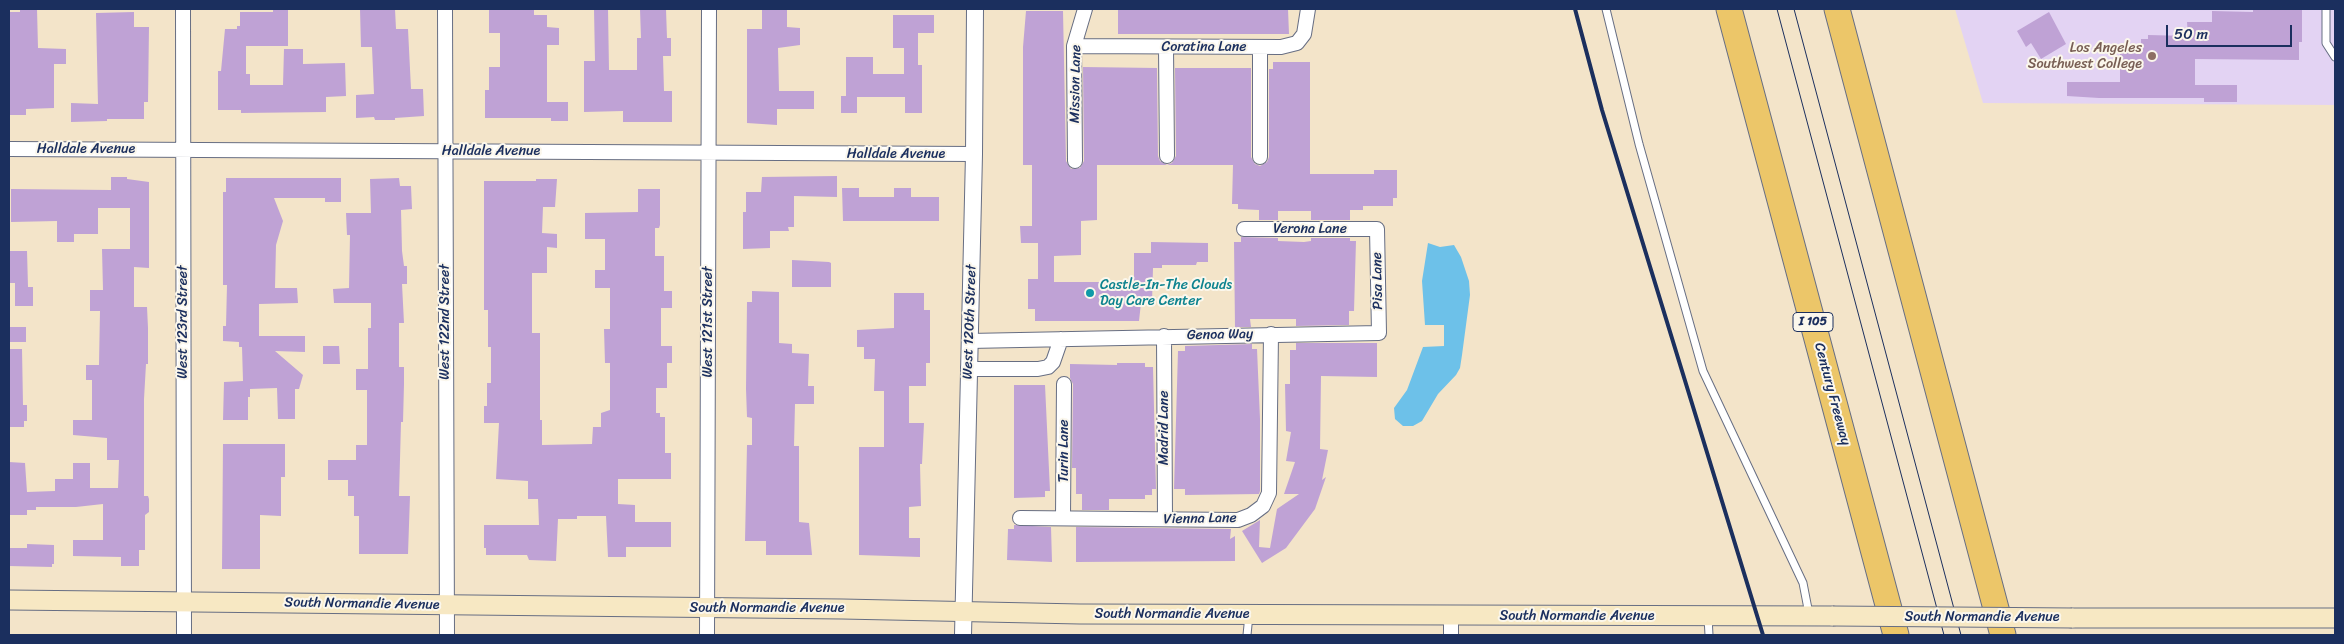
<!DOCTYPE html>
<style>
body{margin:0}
#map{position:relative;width:2344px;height:644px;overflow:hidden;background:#f3e4c9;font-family:Sriracha,sans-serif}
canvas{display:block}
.frame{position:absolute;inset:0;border:10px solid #1b2f5e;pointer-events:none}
.scale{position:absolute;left:2166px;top:25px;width:126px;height:22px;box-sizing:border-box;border:2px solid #1b2f5e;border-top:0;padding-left:6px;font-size:15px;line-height:18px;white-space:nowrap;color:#1b2f5e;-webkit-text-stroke:4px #fbf7ec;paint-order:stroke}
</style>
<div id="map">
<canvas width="2344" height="644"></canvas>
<div class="frame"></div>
<div class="scale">50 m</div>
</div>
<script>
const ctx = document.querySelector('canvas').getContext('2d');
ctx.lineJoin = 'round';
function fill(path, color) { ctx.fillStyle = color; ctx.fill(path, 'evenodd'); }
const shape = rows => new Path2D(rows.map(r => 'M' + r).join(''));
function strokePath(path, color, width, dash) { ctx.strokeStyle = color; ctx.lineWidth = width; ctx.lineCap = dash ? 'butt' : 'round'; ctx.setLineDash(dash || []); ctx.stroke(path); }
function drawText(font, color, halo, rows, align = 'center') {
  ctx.font = font + ' Sriracha,sans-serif'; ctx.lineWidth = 4; ctx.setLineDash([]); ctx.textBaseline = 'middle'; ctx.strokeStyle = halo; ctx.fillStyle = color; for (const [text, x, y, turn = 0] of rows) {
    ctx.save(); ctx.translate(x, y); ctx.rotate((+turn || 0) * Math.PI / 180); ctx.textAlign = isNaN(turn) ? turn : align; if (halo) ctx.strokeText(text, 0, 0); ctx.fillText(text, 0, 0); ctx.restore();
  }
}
fill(shape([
 [1955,9,2335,9,2335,105,1983,103]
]), '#e3d3f3');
fill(shape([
 [1428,243,1440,247,1454,245,1461,257,1469,281,1470,295,1462,355,1460,368,1456,375,1438,394,1422,421,1413,426,1403,426,1395,419,1394,408,1407,390,1423,347,1444,346,1444,325,1425,325,1422,281]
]), '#6dc1e9');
fill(shape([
 [20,9,37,9,38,48,66,49,66,64,54,64,54,108,26,109,26,115,9,115,9,12,20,12],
 [273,9,288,9,288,46,246,46,246,74,250,74,250,85,283,85,284,49,303,49,303,64,345,63,346,96,326,97,326,112,241,113,241,110,218,110,218,71,221,71,225,29,237,29,237,26,240,26,240,12,273,12],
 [360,9,395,9,396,29,408,29,411,89,423,89,424,116,395,118,395,120,375,120,374,117,356,118,356,95,374,94,372,47,361,47],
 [489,9,534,9,534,15,547,15,547,27,559,28,559,45,547,45,547,102,568,102,568,121,551,121,551,118,485,118,485,90,489,90,489,67,500,67,500,33,489,33],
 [594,9,608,9,609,70,637,70,637,38,641,38,640,9,666,9,667,38,671,38,671,56,663,56,664,91,672,91,672,122,623,122,623,111,584,112,584,61,595,61],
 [762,9,787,9,787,27,800,28,800,45,778,48,779,91,814,91,814,109,777,109,777,125,747,123,747,29,762,29],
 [1118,9,1288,9,1289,34,1118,34],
 [2253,9,2302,9,2302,42,2299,42,2299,60,2195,59,2195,85,2237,85,2237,102,2204,102,2204,98,2099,98,2067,96,2067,82,2120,82,2120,52,2141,52,2141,39,2148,39,2148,35,2188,36,2187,22,2212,22,2212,11,2253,12],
 [1026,11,1063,11,1066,161,1071,169,1080,168,1084,161,1083,67,1157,68,1158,156,1160,161,1167,165,1172,163,1176,156,1175,68,1251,68,1251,157,1255,164,1260,166,1267,162,1269,157,1269,69,1273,69,1273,62,1310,62,1310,174,1374,174,1374,170,1397,170,1397,198,1393,198,1393,206,1363,206,1363,210,1350,210,1350,220,1311,220,1311,211,1278,211,1278,220,1259,220,1259,210,1238,209,1238,204,1232,204,1233,165,1097,165,1097,220,1081,221,1081,255,1054,256,1054,282,1134,282,1134,253,1151,253,1151,242,1208,243,1208,262,1197,262,1196,265,1162,265,1162,268,1153,268,1152,303,1141,303,1139,321,1035,321,1035,309,1028,309,1028,279,1038,279,1038,243,1021,243,1020,226,1032,226,1032,165,1023,165,1023,47],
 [134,12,134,27,149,27,148,102,144,102,144,119,107,119,107,121,71,122,71,103,98,104,96,13],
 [2049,12,2066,44,2041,59,2031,43,2026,47,2017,31],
 [893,15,934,15,934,33,918,33,918,65,922,65,922,113,905,113,905,97,857,97,857,113,841,113,841,96,846,96,846,57,873,57,873,74,904,74,904,48,893,48],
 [837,176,837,197,794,196,794,227,788,227,789,231,770,231,770,248,743,249,743,212,746,212,746,192,761,192,762,177],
 [111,177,127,177,127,179,149,182,149,268,134,267,134,307,147,307,148,328,148,364,146,364,144,399,144,496,148,496,149,499,149,512,145,515,145,550,139,550,139,566,121,566,121,557,73,556,73,540,103,540,103,504,76,507,36,507,36,510,27,510,27,515,9,515,9,462,25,463,27,492,55,491,55,479,73,479,73,463,90,463,90,488,118,488,119,460,107,460,107,438,73,435,73,420,92,420,92,380,86,380,86,365,99,365,100,311,90,311,90,290,103,290,102,249,130,249,130,208,98,208,98,234,74,234,74,242,57,242,57,221,11,222,11,189,111,190],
 [226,178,341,178,341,202,325,202,325,198,274,198,283,221,276,245,275,288,297,288,298,303,259,304,259,336,305,336,305,352,275,351,303,375,299,389,295,389,295,419,278,419,277,388,250,389,250,397,248,397,248,420,223,420,224,382,243,381,242,347,239,347,239,342,223,341,223,326,226,326,227,285,223,285,223,192,226,192],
 [399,178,400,186,411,186,412,209,401,210,402,251,404,266,407,266,407,284,402,284,404,323,399,323,399,367,404,367,404,384,403,422,401,422,399,496,410,496,408,554,359,554,359,516,354,516,354,496,348,496,348,480,328,480,328,460,356,460,356,445,367,445,367,390,356,390,356,369,368,369,368,328,371,328,371,303,334,303,333,289,349,288,350,235,347,235,346,213,371,213,370,179],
 [536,179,557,179,555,207,543,207,542,233,557,234,557,248,547,247,547,273,532,273,532,333,540,333,540,420,542,420,542,445,592,444,593,427,601,427,601,413,610,410,610,363,605,363,604,329,610,329,610,288,595,288,595,270,605,270,605,239,585,239,585,213,638,212,638,189,660,189,660,225,659,228,655,228,655,256,664,256,664,291,672,291,672,308,661,308,661,346,672,346,672,363,667,363,667,388,656,388,656,413,660,413,660,417,665,417,665,453,671,453,671,479,618,479,618,504,635,505,635,522,671,522,671,547,626,547,626,557,608,557,606,516,577,516,577,519,558,519,556,561,529,560,527,555,486,555,486,548,484,548,484,525,539,525,538,499,528,499,528,481,496,479,499,423,484,423,484,406,487,406,487,383,491,383,491,347,488,347,488,310,484,310,484,181,536,181],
 [842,188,859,188,859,197,894,197,894,188,911,188,911,197,939,197,939,221,843,221],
 [1241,237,1278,238,1278,241,1304,242,1311,241,1311,238,1350,238,1350,241,1356,241,1354,311,1349,311,1349,325,1296,326,1296,319,1250,319,1251,327,1235,327,1234,242,1241,242],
 [9,251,27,251,28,287,33,287,33,306,15,306,15,283,9,283],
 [792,260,829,262,831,263,831,287,792,287],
 [752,291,779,292,779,343,792,344,792,353,809,354,808,386,814,386,814,404,795,404,794,446,799,446,799,522,809,523,812,555,766,555,766,541,745,541,747,445,752,445,752,418,747,417,746,389,747,302,752,302],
 [894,293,924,293,924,310,930,310,930,363,926,363,926,386,909,386,909,423,924,423,922,464,920,464,921,506,909,507,909,538,920,538,920,557,859,555,859,447,884,447,884,391,874,391,875,359,864,359,864,347,857,347,857,330,894,328],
 [9,327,26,327,26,342,10,342],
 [1296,343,1377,343,1377,377,1321,376,1320,449,1328,450,1322,480,1326,477,1315,509,1286,548,1262,563,1242,531,1260,520,1259,547,1270,548,1277,509,1299,494,1284,494,1295,462,1286,461,1291,432,1286,431,1285,384,1290,384,1290,350,1296,350],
 [1252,344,1252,349,1257,349,1260,419,1260,491,1259,494,1185,495,1185,489,1174,489,1178,351,1185,351,1185,346],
 [323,346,339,346,340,364,323,364],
 [9,349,22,349,23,405,27,405,27,421,24,421,24,427,9,427],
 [1117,363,1145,363,1145,367,1153,367,1156,489,1152,489,1152,495,1145,495,1145,499,1109,499,1109,510,1082,510,1082,494,1076,494,1076,468,1072,468,1073,384,1070,378,1070,364,1117,365],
 [1014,385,1045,385,1050,491,1045,491,1045,497,1014,498],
 [223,444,285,444,285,477,281,477,281,516,260,515,260,569,222,569],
 [1014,525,1051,527,1052,562,1007,560,1008,529,1014,529],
 [1076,527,1231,529,1230,539,1235,536,1235,561,1076,562],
 [27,544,54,545,54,564,52,564,52,567,9,566,9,548,27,548]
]), '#bfa2d5');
const service = shape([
 [1606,9,1639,144,1703,371,1803,583,1809,614],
 [2326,9,2326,43,2335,57],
 [1708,617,1709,635],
 [1247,635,1249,615]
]);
const minor = shape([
 [183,9,184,635],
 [445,9,447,635],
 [1074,46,1281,47,1297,43,1304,34,1308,9],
 [1166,47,1167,156],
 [1260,47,1260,157],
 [9,149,974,154],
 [1075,161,1074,46,1085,9],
 [1164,336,1165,519],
 [969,341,1379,333,1377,229,1244,229],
 [968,369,1038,369,1048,367,1053,362,1061,339],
 [1063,517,1064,384],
 [1020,518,1238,520,1251,515,1263,506,1269,493,1271,334],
 [1451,616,1451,635],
 [707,635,709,9]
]);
const tertiary = shape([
 [963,635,974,154,975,9]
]);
const secondary = shape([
 [9,600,842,609,1080,614,1833,616],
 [2072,618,2335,618]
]);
const motorway = shape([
 [1729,9,1896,635],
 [1837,9,2003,635]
]);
strokePath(service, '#676e83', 9);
strokePath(minor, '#676e83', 16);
strokePath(tertiary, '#676e83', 18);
strokePath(secondary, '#676e83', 21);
strokePath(motorway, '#676e83', 27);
strokePath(service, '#fff', 7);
strokePath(minor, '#fff', 14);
strokePath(tertiary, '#fff', 16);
strokePath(secondary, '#f7e8c3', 19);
strokePath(motorway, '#ecc669', 25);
strokePath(shape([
 [1777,9,1944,635],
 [1794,9,1961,635]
]), '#1b2f5e', 1);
strokePath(shape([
 [1575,9,1602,110,1763,635]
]), '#1b2f5e', 4);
const secondaryBridge = shape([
 [1833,616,2072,618]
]);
strokePath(secondaryBridge, '#676e83', 21, []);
strokePath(secondaryBridge, '#f7e8c3', 19);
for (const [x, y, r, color] of [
 [2152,56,5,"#8d6e63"],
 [1090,293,5,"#0f9aa8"]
]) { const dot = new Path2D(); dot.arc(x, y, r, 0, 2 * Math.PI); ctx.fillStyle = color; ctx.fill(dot); strokePath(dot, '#fbf7ec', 2); }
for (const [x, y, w] of [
 [1813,322,40]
]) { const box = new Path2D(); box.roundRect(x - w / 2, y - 9.5, w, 19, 4); ctx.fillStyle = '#fbf7ec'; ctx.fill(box); strokePath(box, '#1b2f5e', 1); }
drawText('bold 12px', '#1b2f5e', null, [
 ["I 105",1813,322]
]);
drawText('14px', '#1b2f5e', '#fbf7ec', [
 ["Coratina Lane",1204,47],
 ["Mission Lane",1076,84,-89],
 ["Halldale Avenue",86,149],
 ["Halldale Avenue",491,151],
 ["Halldale Avenue",896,154],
 ["Verona Lane",1310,229],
 ["Pisa Lane",1378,281,-91],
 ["West 123rd Street",183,322,-90],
 ["West 122nd Street",445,322,-90],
 ["West 121st Street",708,322,-90],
 ["West 120th Street",970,322,-88],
 ["Genoa Way",1220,335,-1],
 ["Century Freeway",1832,394,75],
 ["Madrid Lane",1164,428,-90],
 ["Turin Lane",1064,451,-90],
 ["Vienna Lane",1200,519,-1],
 ["South Normandie Avenue",362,604,1],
 ["South Normandie Avenue",767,608],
 ["South Normandie Avenue",1172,614],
 ["South Normandie Avenue",1577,616],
 ["South Normandie Avenue",1982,617]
]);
drawText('14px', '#785e54', '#fbf7ec', [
 ["Los Angeles",2142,48],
 ["Southwest College",2142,64]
], 'right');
drawText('14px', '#0d838f', '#fbf7ec', [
 ["Castle-In-The Clouds",1100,285],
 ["Day Care Center",1100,301]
], 'left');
</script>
